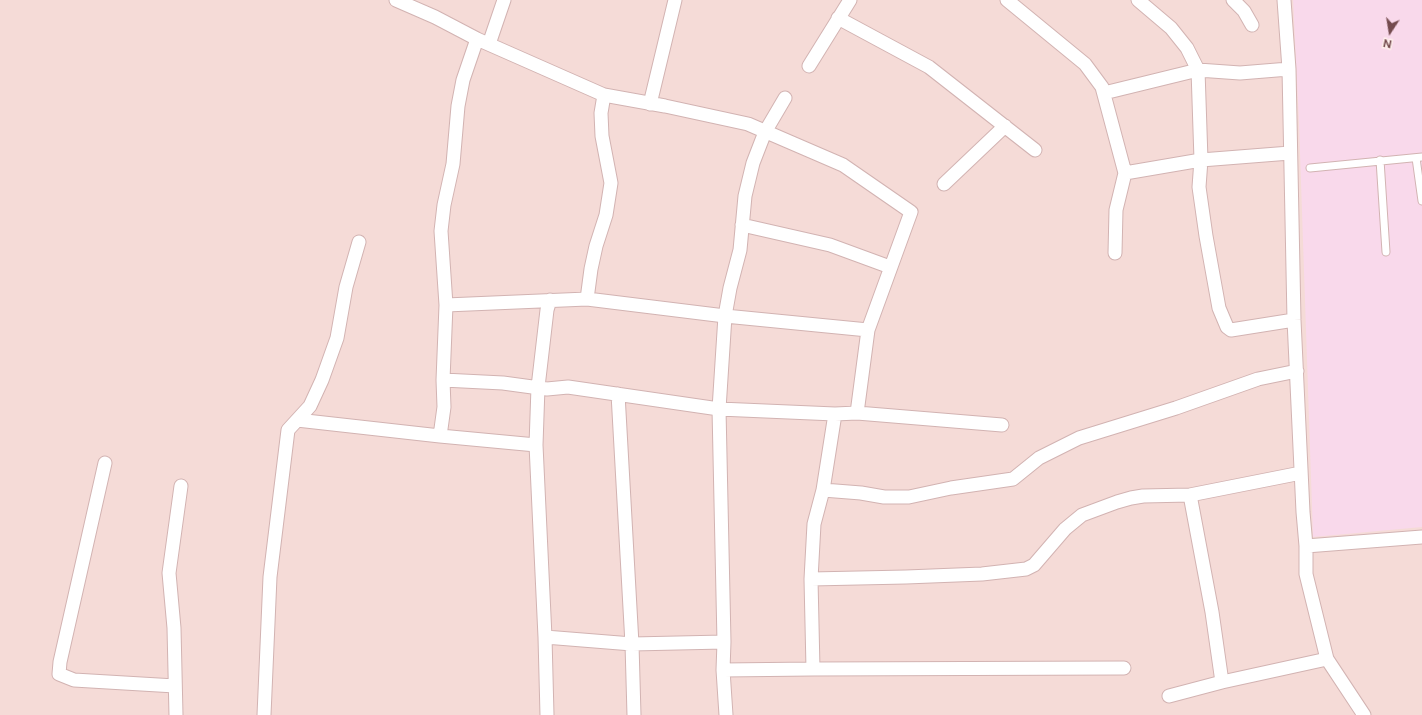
<!DOCTYPE html>
<style>
body{margin:0}
#map{position:relative;width:1422px;height:715px;overflow:hidden;background:#fce9e6;font-family:"Public Sans",sans-serif}
canvas{display:block}
.north{position:absolute;left:1370px;top:12px;width:40px;height:40px;-webkit-text-stroke:3px #ffefec;paint-order:stroke;rotate:192deg;font-size:11px;font-weight:700;line-height:16px;text-align:center;color:#744b4e}
.north::after{content:'';display:block;margin:auto;width:14px;height:18px;background:#744b4e;clip-path:polygon(50% 0,100% 100%,50% 72%,0 100%)}
</style>
<div id="map">
<canvas width="1422" height="715"></canvas>
<div class="north">N</div>
</div>
<script>
const ctx = document.querySelector('canvas').getContext('2d');
ctx.lineJoin = 'round';
function fill(path, color) { ctx.fillStyle = color; ctx.fill(path, 'evenodd'); }
const shape = rows => new Path2D(rows.map(r => 'M' + r).join(''));
function strokePath(path, color, width, dash) { ctx.strokeStyle = color; ctx.lineWidth = width; ctx.lineCap = dash ? 'butt' : 'round'; ctx.setLineDash(dash || []); ctx.stroke(path); }
fill(shape([
 [0,0,1422,0,1422,715,0,715]
]), '#f5dbd7');
fill(shape([
 [1293,0,1422,0,1422,527,1313,537,1299,123]
]), '#f9d9eb');
const lane = shape([
 [1416,158,1422,201],
 [1380,160,1386,252],
 [1310,168,1422,157]
]);
const street = shape([
 [396,0,435,17,477,39,604,95,665,106,748,124,843,165,911,212,868,330,857,413],
 [1007,0,1085,64,1102,87,1125,173,1116,210,1115,253],
 [1138,0,1171,28,1187,48,1198,70,1201,160,1199,187,1206,236,1219,308,1227,327,1231,330,1294,320],
 [1233,0,1244,11,1252,25],
 [1284,0,1289,69,1294,320,1303,512,1306,546,1306,574,1327,659,1364,715],
 [838,18,929,67,1035,150],
 [489,44,504,0],
 [809,66,850,0],
 [1104,93,1198,70,1240,73,1289,69],
 [650,104,675,0],
 [1125,173,1201,160,1290,153],
 [944,184,1005,126],
 [742,225,830,245,890,267],
 [587,299,591,269,596,246,606,215,611,183,602,136,601,113,604,95],
 [446,305,587,299,725,316,868,330],
 [443,380,503,383,547,389,568,387,719,409,835,414,857,413,1002,425],
 [618,394,632,644,634,715],
 [297,420,440,436,536,445],
 [440,436,444,407,443,380,446,305,441,231,444,205,453,164,458,106,463,80,477,39],
 [105,463,60,662,59,674,74,680,175,686],
 [823,490,861,493,884,497,909,497,951,488,1013,479,1039,458,1079,438,1176,408,1258,379,1297,371],
 [1190,495,1212,612,1222,682],
 [1306,546,1422,537],
 [811,579,906,577,982,574,1026,569,1034,565,1065,529,1082,515,1117,502,1131,498,1143,496,1190,495,1301,473],
 [545,637,632,644,724,642],
 [813,669,811,579,814,524,823,490,835,414],
 [723,670,813,669,1124,668],
 [1169,696,1222,682,1327,659],
 [176,715,174,628,169,573,181,486],
 [264,715,270,577,288,430,310,406,322,380,337,338,346,287,359,242],
 [547,715,545,637,536,445,538,387,547,310,550,300],
 [726,715,723,670,724,642,719,409,725,316,730,288,740,250,745,196,753,163,765,132,785,98]
]);
strokePath(lane, '#d2b3b2', 9);
strokePath(street, '#d2b3b2', 15);
strokePath(lane, '#fff', 7);
strokePath(street, '#fff', 13);
</script>
